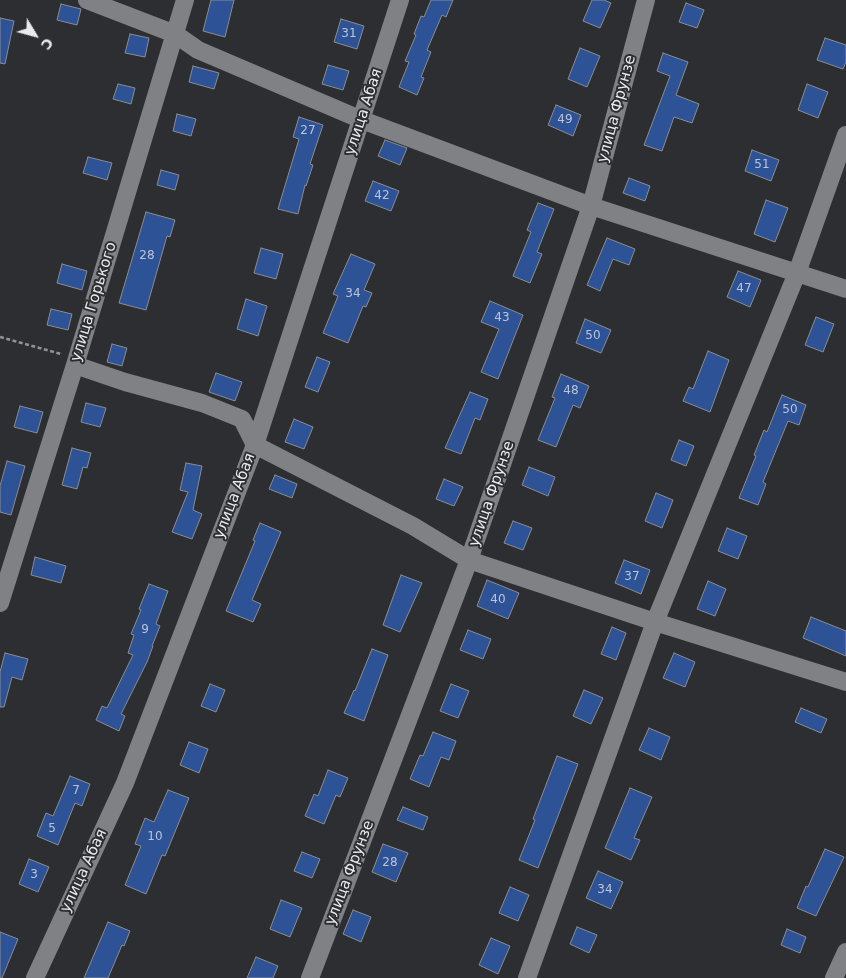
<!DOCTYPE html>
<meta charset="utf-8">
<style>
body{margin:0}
#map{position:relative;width:846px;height:978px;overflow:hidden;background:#2d2e31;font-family:"DejaVu Sans",sans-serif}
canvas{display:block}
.north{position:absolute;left:10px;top:10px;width:50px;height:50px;-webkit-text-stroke:4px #2d2e31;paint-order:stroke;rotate:127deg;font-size:14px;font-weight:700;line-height:20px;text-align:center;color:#eaeaec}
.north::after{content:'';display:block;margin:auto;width:18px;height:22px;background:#eaeaec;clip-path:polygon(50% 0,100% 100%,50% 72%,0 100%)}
</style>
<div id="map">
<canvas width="846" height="978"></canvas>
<div class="north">С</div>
</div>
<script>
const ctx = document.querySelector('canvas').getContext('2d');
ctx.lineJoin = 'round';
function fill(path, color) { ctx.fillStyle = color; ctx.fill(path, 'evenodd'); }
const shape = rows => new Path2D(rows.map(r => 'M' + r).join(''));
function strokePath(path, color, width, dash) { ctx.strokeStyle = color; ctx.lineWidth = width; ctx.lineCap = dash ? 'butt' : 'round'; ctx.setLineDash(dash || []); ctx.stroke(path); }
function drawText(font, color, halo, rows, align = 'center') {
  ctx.font = font + ' "DejaVu Sans",sans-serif'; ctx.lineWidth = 4; ctx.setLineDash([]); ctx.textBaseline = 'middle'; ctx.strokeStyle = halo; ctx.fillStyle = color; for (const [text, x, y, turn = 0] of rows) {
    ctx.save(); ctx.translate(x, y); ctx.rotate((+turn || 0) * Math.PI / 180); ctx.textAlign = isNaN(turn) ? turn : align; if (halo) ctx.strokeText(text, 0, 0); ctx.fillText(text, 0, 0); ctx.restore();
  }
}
const building = shape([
 [211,0,234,0,225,37,203,31,211,0],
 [431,0,453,0,446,17,442,15,427,50,431,52,421,77,424,78,417,95,399,87,409,62,405,61,416,35,414,34,421,16,424,17,431,0],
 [592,0,604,0,611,3,600,28,583,21,592,0],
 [686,3,704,10,697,28,679,22,686,3],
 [61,4,81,9,77,25,57,20,61,4],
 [0,18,14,21,5,64,0,63,0,18],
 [341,19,364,26,357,49,334,42,341,19],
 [130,34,149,38,145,57,125,53,130,34],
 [825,38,846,45,846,62,843,69,817,60,825,38],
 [580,48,600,56,587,87,568,79,580,48],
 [663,53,688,62,676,95,699,104,692,123,674,117,662,151,644,145,670,76,657,71,663,53],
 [328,65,349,71,343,90,322,84,328,65],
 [193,66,219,73,214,89,189,82,193,66],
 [118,84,135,88,131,104,113,99,118,84],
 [807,84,828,92,818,118,798,110,807,84],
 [556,105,581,115,573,136,548,125,556,105],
 [177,114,196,119,191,136,173,131,177,114],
 [299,117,323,125,310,164,313,165,306,186,305,185,298,214,278,209,299,139,293,137,299,117],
 [385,140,407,148,400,165,378,156,385,140],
 [752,150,779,160,771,181,745,171,752,150],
 [88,157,112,163,107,180,83,173,88,157],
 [161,170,179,175,175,190,157,185,161,170],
 [629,178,650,186,645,201,623,193,629,178],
 [373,181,399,191,391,211,365,201,373,181],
 [766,200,788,208,775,242,754,234,766,200],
 [538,203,554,209,537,252,542,254,530,283,513,276,531,232,527,230,538,203],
 [146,212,175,220,170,237,167,236,146,310,119,303,146,212],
 [607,238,635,249,629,265,613,259,600,291,587,285,607,238],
 [261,248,283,254,276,279,254,273,261,248],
 [351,254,375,264,364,290,372,293,366,307,363,306,348,343,323,333,338,296,333,294,351,254],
 [62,264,87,271,82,290,57,283,62,264],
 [738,271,761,280,750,307,727,297,738,271],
 [246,299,267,306,258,336,237,329,246,299],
 [490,301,523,315,498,379,481,372,499,329,481,322,490,301],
 [51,309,72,314,68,330,47,325,51,309],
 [816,317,834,324,823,352,805,345,816,317],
 [585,319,611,330,601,353,576,343,585,319],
 [112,344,127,348,122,366,107,362,112,344],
 [708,351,729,360,710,412,683,401,689,387,693,389,708,351],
 [317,357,330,362,318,392,305,387,317,357],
 [216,373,242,382,235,401,209,392,216,373],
 [561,374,589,386,580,408,573,405,556,447,538,440,555,398,552,397,561,374],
 [470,392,488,399,480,420,475,418,461,454,445,448,470,392],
 [782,395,806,405,799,425,788,421,763,482,766,484,758,505,739,498,756,456,754,455,764,430,767,432,782,395],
 [86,403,106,408,100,427,81,422,86,403],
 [20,406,43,412,37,433,14,427,20,406],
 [294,419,313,427,304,449,285,442,294,419],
 [679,440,694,446,686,466,671,460,679,440],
 [72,448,91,453,87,468,83,467,77,489,62,485,72,448],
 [7,461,25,466,11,515,0,512,0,486,7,461],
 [186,463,202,466,193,510,202,514,192,539,172,532,188,492,180,490,186,463],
 [529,467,555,477,548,496,522,485,529,467],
 [275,475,297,484,292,498,269,489,275,475],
 [444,479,463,487,454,506,436,499,444,479],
 [656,493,673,500,662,528,645,521,656,493],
 [513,521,532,528,523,550,504,543,513,521],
 [260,523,281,532,252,600,261,604,253,622,226,611,255,541,253,540,260,523],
 [727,528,747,536,738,559,718,551,727,528],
 [35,557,66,566,61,583,31,575,35,557],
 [624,560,650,570,641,594,615,583,624,560],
 [401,575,422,583,400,632,383,625,401,575],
 [487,580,519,593,508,619,477,606,487,580],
 [708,581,726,589,715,616,697,609,708,581],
 [149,584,168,591,156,624,160,626,152,646,153,646,147,662,121,714,125,716,119,731,96,720,102,706,107,708,133,655,128,653,134,635,131,634,141,610,139,609,149,584],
 [811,617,846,631,846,656,803,638,811,617],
 [612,627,626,633,616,660,601,654,612,627],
 [468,630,491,639,483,659,460,650,468,630],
 [372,649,388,655,364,721,344,713,354,690,355,691,372,649],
 [5,653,28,659,22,680,12,677,4,707,0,707,0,672,5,653],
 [674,653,695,662,685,687,663,678,674,653],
 [210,684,225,690,216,712,201,706,210,684],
 [451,684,469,691,458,718,440,711,451,684],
 [584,690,603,698,591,724,573,716,584,690],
 [801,708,827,719,821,733,795,722,801,708],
 [649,728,670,737,661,760,639,750,649,728],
 [433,732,456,741,449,760,441,757,429,787,410,779,420,755,423,756,433,732],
 [189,742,208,749,199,773,180,765,189,742],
 [557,756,578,764,538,868,519,860,535,820,533,819,557,756],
 [328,770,348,778,340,797,336,795,324,824,305,816,314,794,318,796,328,770],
 [70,776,90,784,82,806,75,803,58,845,37,836,46,813,53,816,70,776],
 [630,788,652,797,634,838,640,840,631,860,605,848,630,788],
 [168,790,189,798,165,856,162,855,146,894,125,885,141,846,135,844,145,818,154,822,168,790],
 [403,807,428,817,423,830,397,820,403,807],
 [383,844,408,853,396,882,372,872,383,844],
 [825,849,844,857,816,916,797,908,806,886,808,887,825,849],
 [302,852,320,859,312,878,294,871,302,852],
 [29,859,49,867,38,892,19,884,29,859],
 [598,871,623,882,611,909,586,898,598,871],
 [510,887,529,895,518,921,499,913,510,887],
 [281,900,302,908,290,937,270,929,281,900],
 [353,910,371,917,361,942,343,934,353,910],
 [108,922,130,931,124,946,122,945,108,978,84,978,108,922],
 [577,927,597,935,589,953,570,944,577,927],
 [787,929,806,937,800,953,781,945,787,929],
 [0,932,18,939,2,978,0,978,0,932],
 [491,938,510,946,498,974,479,965,491,938],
 [256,957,278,966,273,978,247,978,256,957]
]);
fill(building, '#2d5296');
strokePath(building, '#8b8d90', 1);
strokePath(shape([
 [0,337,61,354]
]), '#919294', 2.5, [4, 2.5]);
strokePath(shape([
 [87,0,175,34,198,50,362,120,591,206,846,289],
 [75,365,125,382,202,403,242,419,255,445,413,526,469,560,655,622,846,682],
 [0,603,75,365,185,0],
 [35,978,125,783,255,445,400,0],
 [310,978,469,560,591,206,646,0],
 [527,978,655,622,797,273,846,135],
 [834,978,846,952]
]), '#7f8184', 18);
drawText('12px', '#bbc4d6', null, [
 ["31",349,34],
 ["49",565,120],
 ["27",308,131],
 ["51",762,165],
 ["42",382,196],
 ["28",147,256],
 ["47",744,289],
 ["34",353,294],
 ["43",502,318],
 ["50",593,336],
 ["48",571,391],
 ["50",790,410],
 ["37",632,577],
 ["40",498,600],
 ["9",145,630],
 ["7",76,791],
 ["5",52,829],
 ["10",155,837],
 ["28",390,863],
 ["3",34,875],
 ["34",605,890]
]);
drawText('15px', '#eaeaec', '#2d2e31', [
 ["улица Фрунзе",617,109,-75],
 ["улица Абая",364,112,-72],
 ["улица Горького",94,302,-73],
 ["улица Фрунзе",492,494,-71],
 ["улица Абая",235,496,-69],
 ["улица Абая",84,871,-65],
 ["улица Фрунзе",350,873,-69]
]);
</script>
